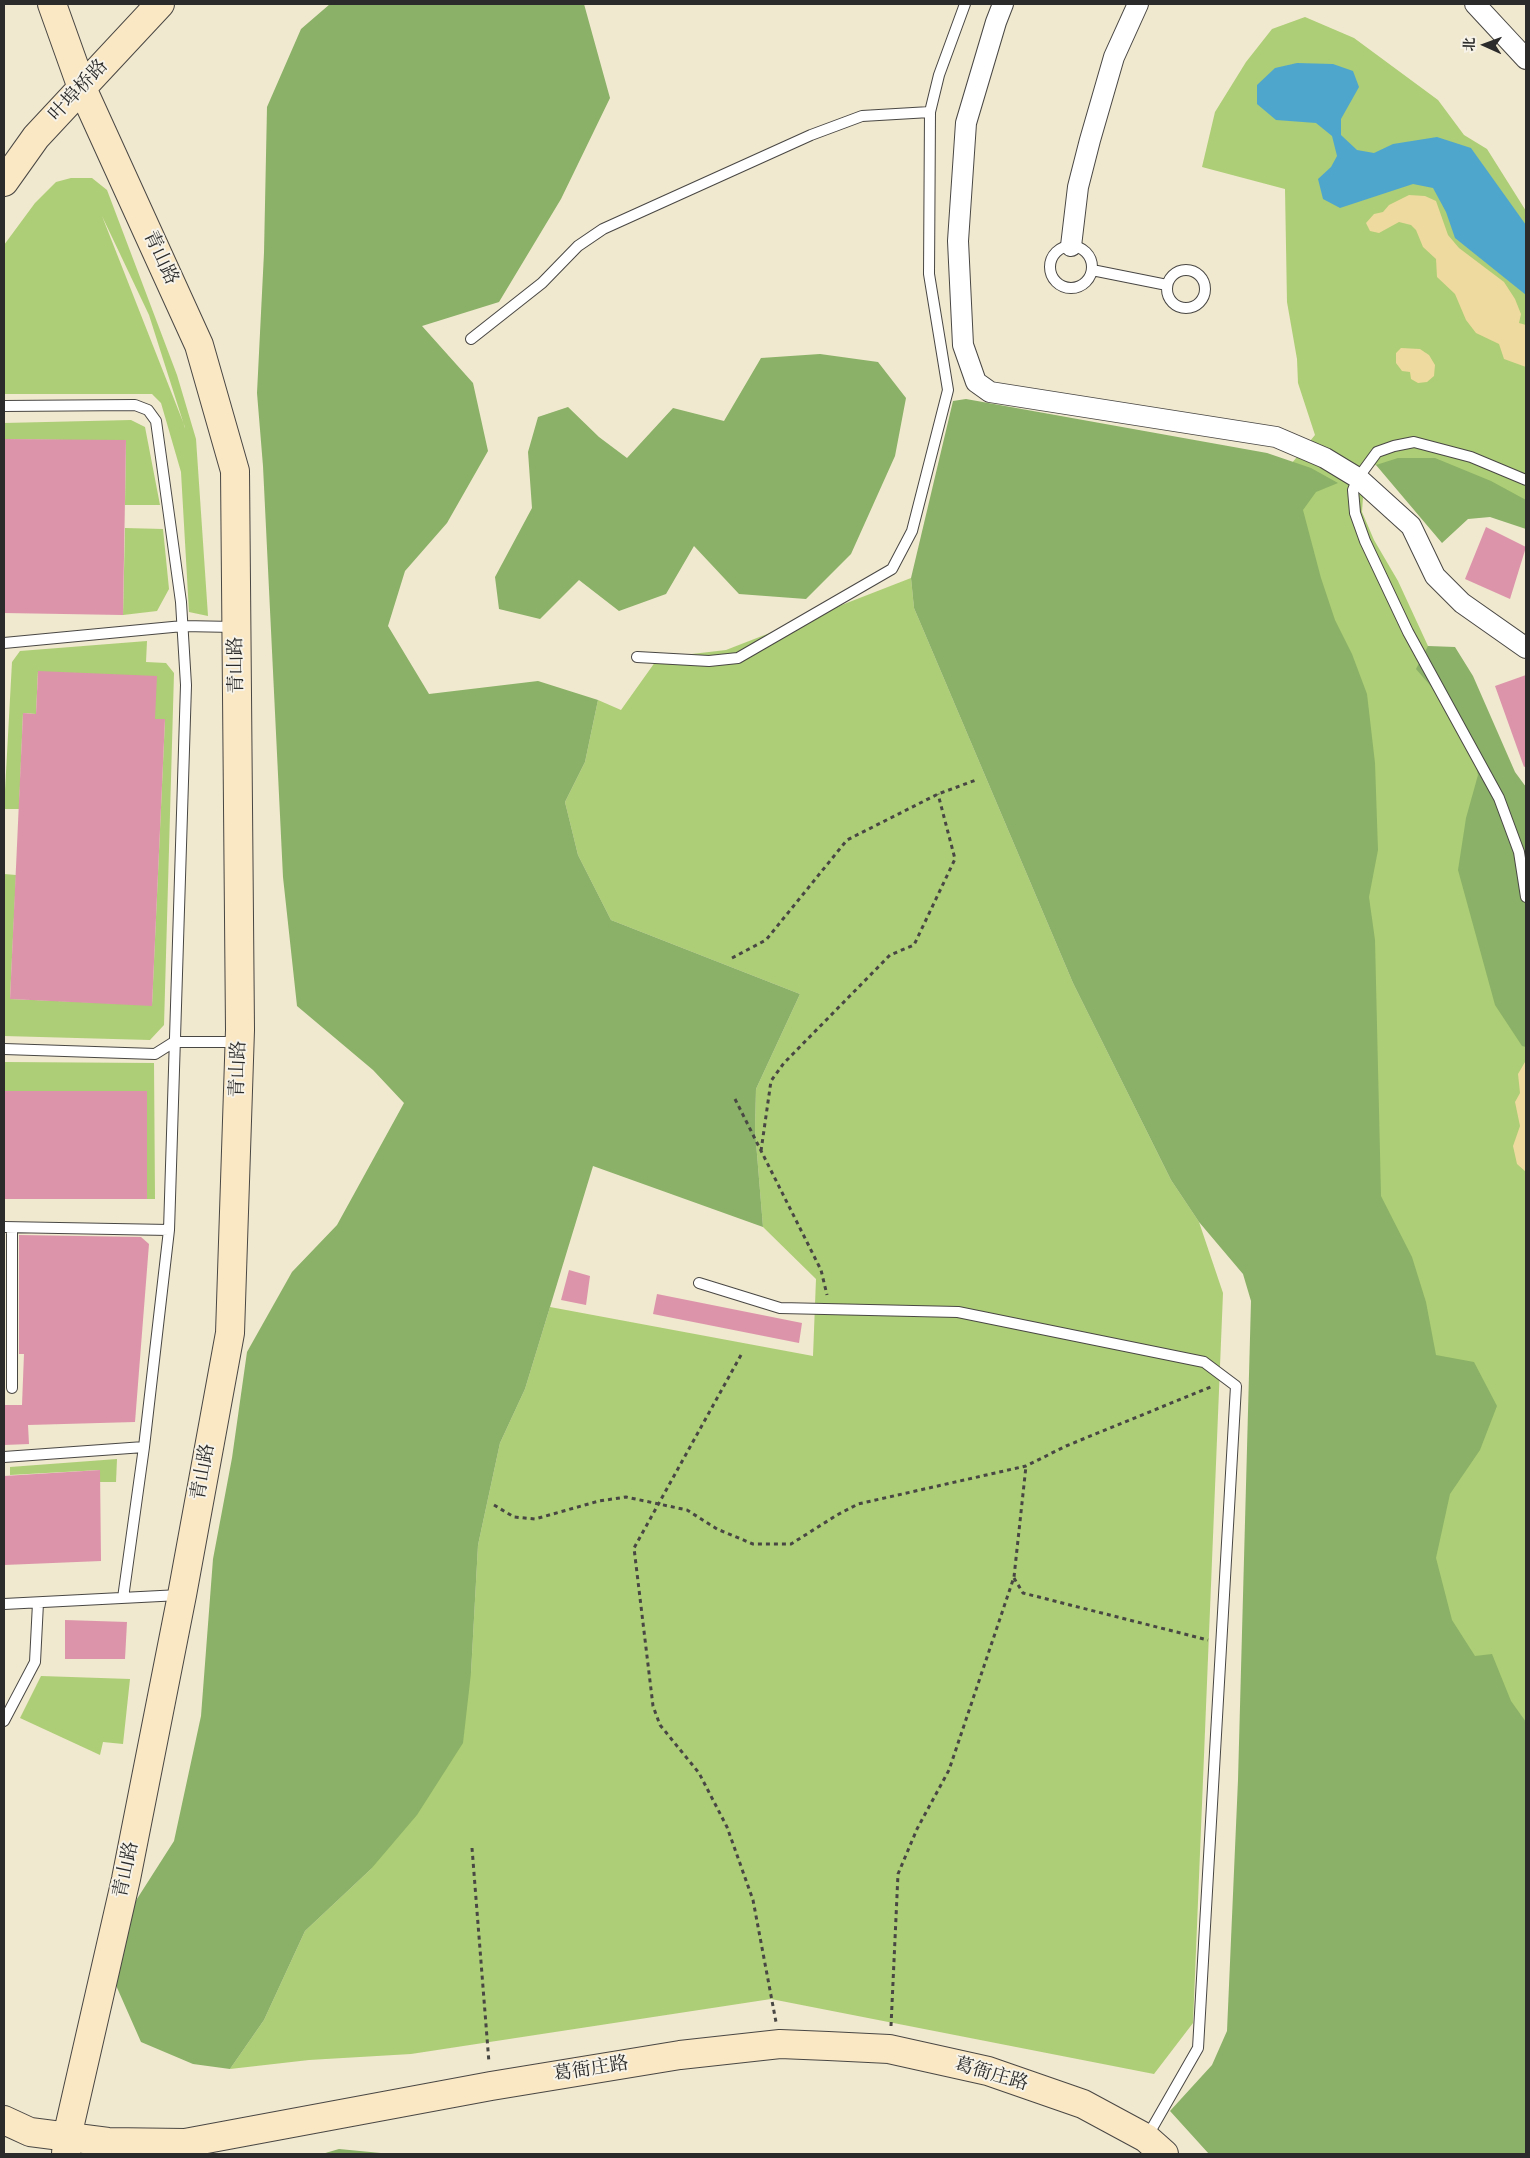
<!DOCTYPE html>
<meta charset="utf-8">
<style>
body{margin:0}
#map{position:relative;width:1530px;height:2158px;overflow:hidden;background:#f0e8cf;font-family:Cardo,"Noto Serif SC",serif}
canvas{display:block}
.frame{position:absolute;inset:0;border:5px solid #2b2b2b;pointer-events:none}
.north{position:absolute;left:1460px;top:20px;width:50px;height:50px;-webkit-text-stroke:4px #f7f3e8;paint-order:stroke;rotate:272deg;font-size:14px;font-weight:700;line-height:20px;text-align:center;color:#2b2b2b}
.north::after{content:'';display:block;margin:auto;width:18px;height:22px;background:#2b2b2b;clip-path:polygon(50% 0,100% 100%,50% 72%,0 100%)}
</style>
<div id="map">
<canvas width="1530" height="2158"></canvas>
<div class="frame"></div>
<div class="north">北</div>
</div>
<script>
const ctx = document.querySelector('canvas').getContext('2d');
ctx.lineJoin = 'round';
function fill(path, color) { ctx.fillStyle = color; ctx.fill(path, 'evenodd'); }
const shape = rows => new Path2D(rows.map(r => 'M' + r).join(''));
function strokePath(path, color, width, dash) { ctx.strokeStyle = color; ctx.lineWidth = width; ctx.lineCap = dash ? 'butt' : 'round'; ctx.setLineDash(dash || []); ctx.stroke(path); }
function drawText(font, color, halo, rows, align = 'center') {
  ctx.font = font + ' Cardo,"Noto Serif SC",serif'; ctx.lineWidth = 4; ctx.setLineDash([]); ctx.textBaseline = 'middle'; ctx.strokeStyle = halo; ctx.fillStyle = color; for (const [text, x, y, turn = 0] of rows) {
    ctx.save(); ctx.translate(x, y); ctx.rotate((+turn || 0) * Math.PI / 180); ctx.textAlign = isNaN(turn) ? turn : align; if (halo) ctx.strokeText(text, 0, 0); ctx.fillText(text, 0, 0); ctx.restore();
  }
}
fill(shape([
 [1305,17,1354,38,1438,100,1464,135,1487,149,1526,211,1526,510,1455,484,1376,465,1365,467,1362,512,1374,540,1398,581,1428,646,1451,678,1526,853,1526,1767,1406,1613,1268,492,1315,435,1298,383,1297,359,1287,302,1285,189,1202,167,1215,112,1246,62,1272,29],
 [71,178,92,178,107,190,177,375,196,439,208,616,189,612,181,472,161,403,152,394,4,394,4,245,35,203,56,182],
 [102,216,149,315,185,428,185,427],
 [131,420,145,427,160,505,125,505,126,441,4,439,4,423],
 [125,528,163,529,169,589,157,611,123,615],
 [911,578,914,608,1073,983,1171,1180,1199,1222,1223,1293,1193,2023,1154,2074,771,1999,411,2054,309,2060,230,2069,264,2020,305,1931,371,1869,471,1673,478,1545,500,1443,525,1389,550,1307,813,1356,816,1279,763,1227,755,1130,756,1089,800,994,611,920,578,855,565,802,585,762,598,700,621,710,658,658,726,650],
 [147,641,146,662,166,663,174,673,164,1025,150,1040,4,1036,4,874,16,875,10,999,152,1005,165,719,155,719,38,671,36,714,23,713,19,809,4,809,12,662,20,651],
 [4,1062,154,1063,155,1199,147,1199,147,1091,4,1091],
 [117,1459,116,1482,100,1482,100,1470,10,1475,10,1467],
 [41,1676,130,1679,123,1744,103,1742,100,1755,20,1718]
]), '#adce76');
fill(shape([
 [330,4,584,4,610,98,561,199,499,302,422,326,473,383,488,451,447,523,405,571,388,626,429,694,538,681,598,700,585,762,565,802,578,855,611,920,800,994,756,1089,755,1130,763,1227,593,1166,525,1389,500,1443,478,1545,471,1673,463,1743,417,1815,371,1869,305,1931,264,2020,230,2069,193,2064,141,2042,111,1974,128,1913,174,1841,201,1716,213,1559,232,1458,247,1352,292,1272,337,1225,404,1103,373,1070,297,1006,283,877,263,466,257,393,264,253,267,107,301,29],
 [820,354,878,362,906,398,895,456,851,554,806,599,739,594,694,546,666,594,619,611,579,580,540,619,499,609,495,577,532,508,528,452,538,417,568,407,599,437,627,458,673,408,724,421,761,358],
 [966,399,1267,453,1311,468,1338,483,1316,492,1303,510,1321,578,1335,620,1352,654,1367,694,1375,763,1378,850,1369,897,1375,940,1381,1196,1412,1257,1426,1302,1436,1355,1474,1362,1497,1406,1480,1450,1450,1494,1436,1558,1452,1620,1475,1656,1492,1654,1511,1701,1526,1722,1526,2154,1209,2154,1170,2111,1212,2065,1227,2031,1238,1780,1251,1301,1243,1274,1199,1222,1171,1180,1073,983,914,608,911,578,953,401],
 [1398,458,1435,458,1491,481,1526,500,1526,529,1490,517,1468,519,1442,543,1376,465],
 [1428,646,1455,647,1473,676,1515,772,1526,787,1526,1047,1522,1046,1495,1005,1458,870,1466,818,1478,775,1472,751,1442,699,1416,669],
 [339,2149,391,2154,322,2154]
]), '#8ab167');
fill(shape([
 [1409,195,1425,196,1436,201,1448,235,1459,248,1504,282,1515,299,1521,314,1519,323,1526,325,1526,367,1504,359,1499,344,1476,333,1466,320,1455,294,1437,277,1436,259,1423,247,1416,230,1411,225,1399,222,1379,233,1370,231,1366,223,1374,214,1383,212,1389,205],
 [1401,348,1420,349,1429,355,1435,365,1434,376,1427,382,1418,383,1411,379,1410,372,1402,371,1396,363,1396,353],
 [1525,1062,1526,1063,1526,1172,1517,1164,1513,1146,1520,1126,1515,1102,1520,1093,1518,1074]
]), '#eeda9e');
fill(shape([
 [1297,63,1333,64,1353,71,1359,87,1341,119,1341,135,1357,150,1374,153,1393,144,1437,137,1471,148,1526,225,1526,295,1455,238,1446,212,1433,188,1413,184,1340,208,1323,199,1318,179,1331,167,1337,156,1332,136,1316,123,1276,120,1257,104,1257,85,1275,68]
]), '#4fa6cc');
fill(shape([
 [4,439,126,440,123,615,4,613],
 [1486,527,1526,547,1510,599,1465,579],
 [38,671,157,676,155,719,165,719,152,1006,10,999,23,713,36,714],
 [1526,675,1526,766,1524,767,1495,686],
 [4,1091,147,1091,147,1199,4,1199],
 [19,1235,141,1237,149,1244,135,1422,28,1425,29,1444,4,1445,4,1405,22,1405,24,1354,19,1354],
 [569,1270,590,1276,586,1305,561,1300],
 [657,1294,802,1323,799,1343,653,1314],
 [100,1470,101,1561,4,1565,4,1476],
 [65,1620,127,1622,125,1659,65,1659]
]), '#dc94aa');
const lane = shape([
 '1050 267a21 21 0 1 1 42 0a21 21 0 1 1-42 0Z',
 '1167 289a19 19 0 1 1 38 0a19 19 0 1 1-38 0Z',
 [1092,270,1167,285],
 [471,339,542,283,578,246,603,229,811,135,862,116,930,112],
 [4,406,135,405,148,410,156,421,181,602,186,685,169,1230,144,1447,123,1598],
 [1526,480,1471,457,1414,442,1394,446,1377,452,1358,478,1353,490,1355,513,1365,541,1408,632,1499,798,1519,852,1526,897],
 [4,643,183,626,234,627],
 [637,657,709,661,738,658,892,569,912,531,948,390,929,274,930,112,939,75,965,4],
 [4,1049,155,1054,174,1042,239,1042],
 [4,1227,169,1230],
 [699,1283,780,1308,958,1312,1204,1362,1236,1386,1198,2048,1147,2137],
 [12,1388,12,1228],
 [4,1457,144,1447],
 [4,1604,180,1595],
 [4,1721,35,1662,38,1603]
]);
const street = shape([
 [1003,4,996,22,966,123,958,241,963,345,976,382,990,392,1276,437,1325,458,1358,478,1411,526,1435,576,1462,603,1526,648],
 [1475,4,1526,59],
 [1071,246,1078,187,1090,140,1114,57,1138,4]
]);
const secondary = shape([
 [52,4,82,88,199,345,235,471,240,1030,230,1333,182,1595,126,1879,67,2137,66,2154],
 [4,182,36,137,160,4],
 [4,2120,30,2132,108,2142,185,2143,491,2086,680,2055,780,2044,828,2046,889,2049,988,2071,1083,2104,1146,2138,1164,2154]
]);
strokePath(lane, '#494744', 12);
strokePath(street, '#494744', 22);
strokePath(secondary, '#494744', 30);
strokePath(shape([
 [732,958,766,940,847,840,938,794,976,780],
 [735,1099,821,1270,827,1295],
 [761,1151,771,1081,784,1063,890,955,914,945,955,859,938,794],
 [741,1355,634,1548,653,1706,660,1725,699,1773,727,1827,753,1900,776,2022],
 [494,1505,514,1517,535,1519,599,1501,626,1497,687,1510,717,1529,753,1544,791,1544,837,1515,858,1504,1026,1466,1066,1446,1213,1386],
 [1014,1578,1023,1593,1208,1640],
 [472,1848,489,2063],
 [891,2026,898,1874,917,1829,949,1770,1014,1577,1026,1466]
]), '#494744', 3, [4, 4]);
strokePath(lane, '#fff', 10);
strokePath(street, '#fff', 20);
strokePath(secondary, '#fae7c3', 28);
drawText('19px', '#2b2b2b', '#f7f3e8', [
 ["叶埠桥路",79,91,-47],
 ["青山路",160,258,65],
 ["青山路",237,665,-91],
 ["青山路",239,1069,-88],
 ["青山路",204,1472,-80],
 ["青山路",127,1870,-78],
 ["葛衙庄路",591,2070,-9],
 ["葛衙庄路",991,2075,16]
]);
</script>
